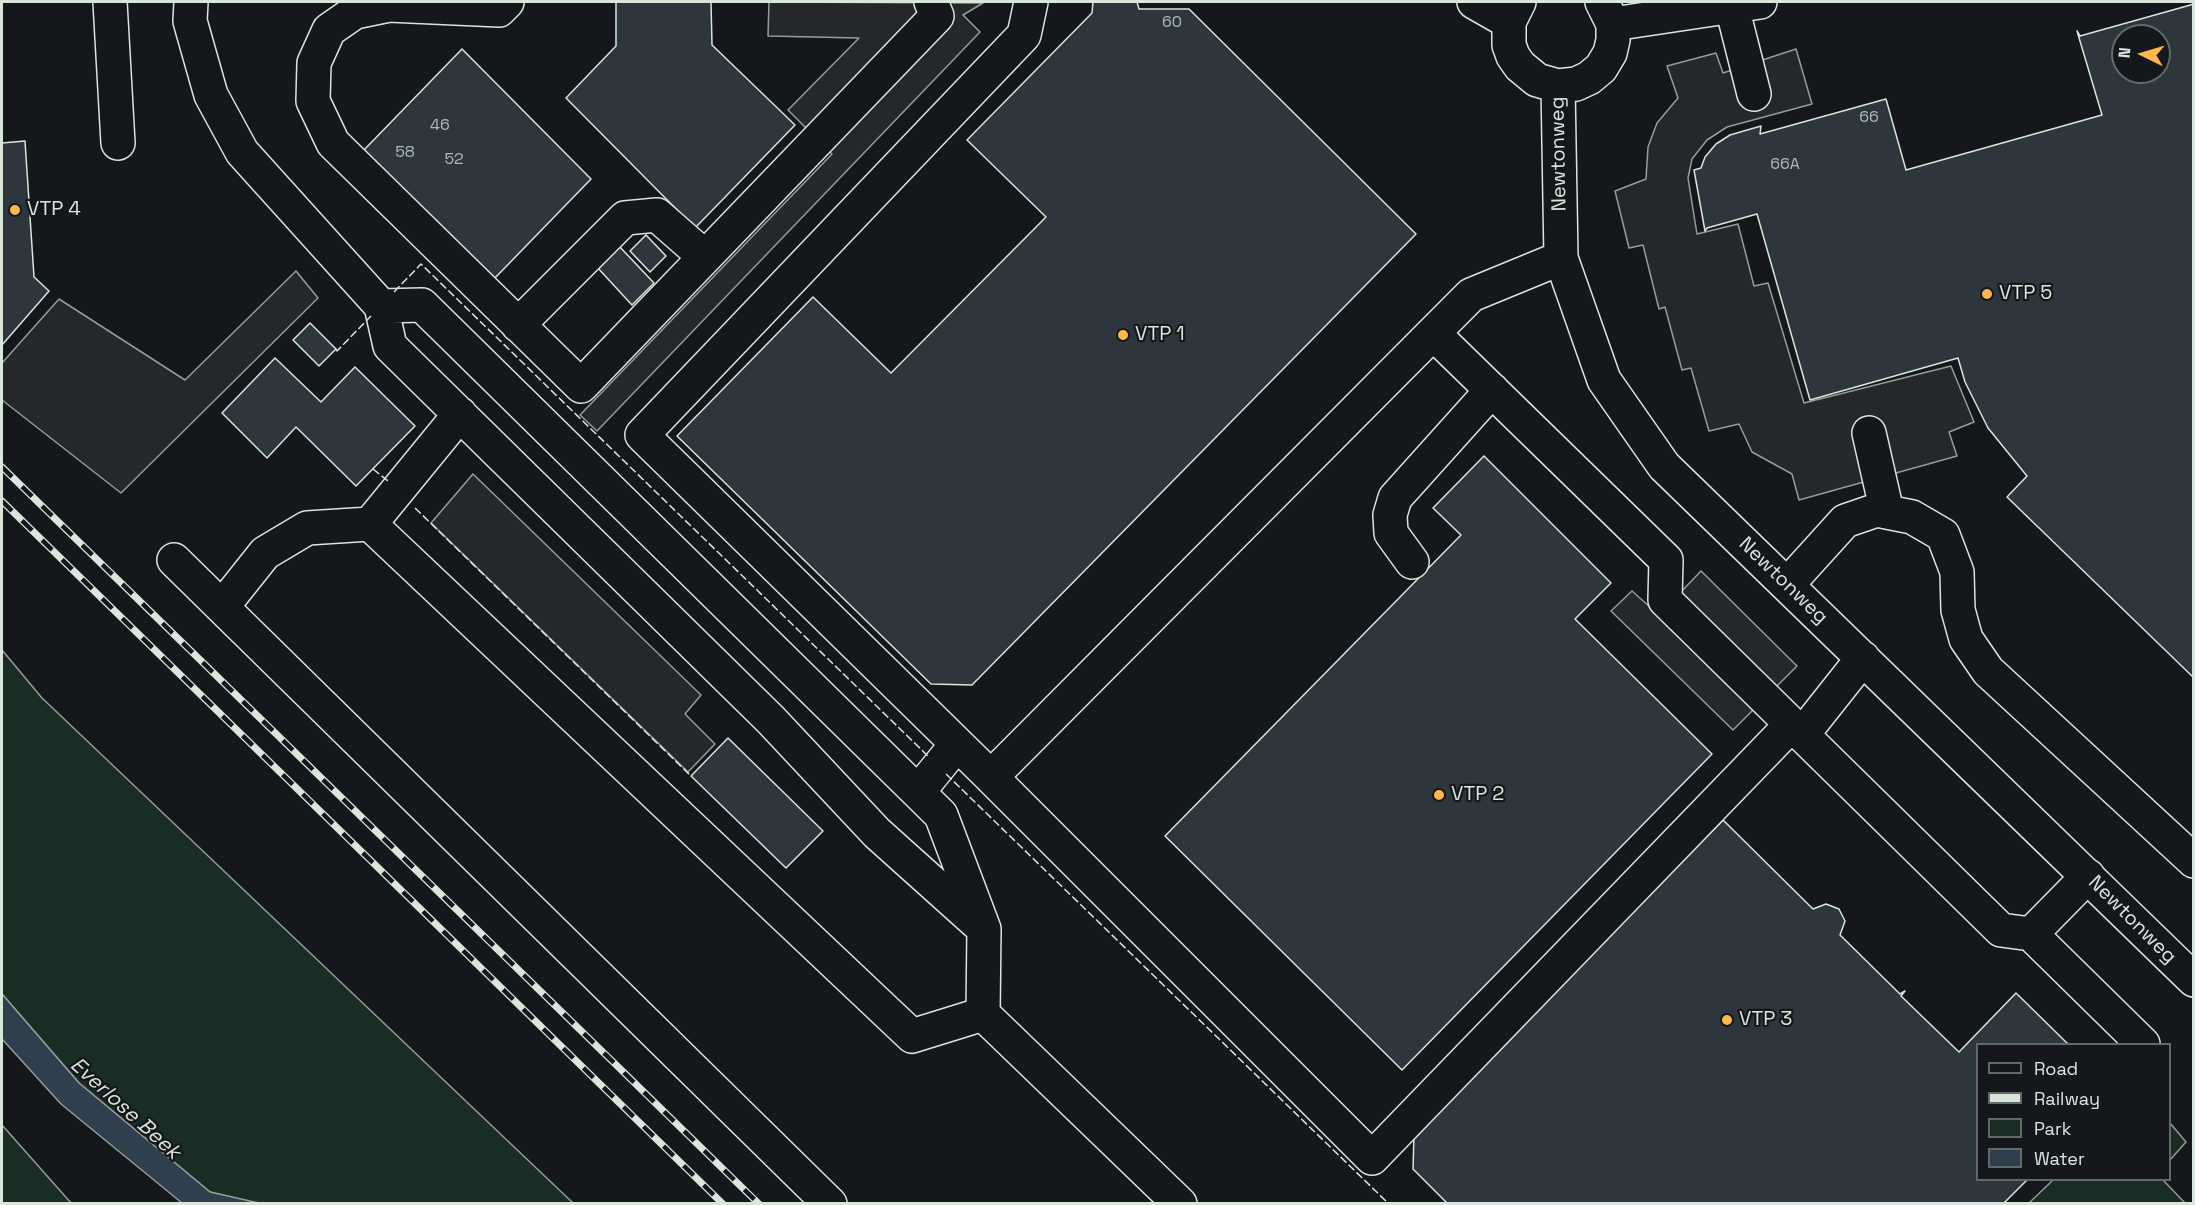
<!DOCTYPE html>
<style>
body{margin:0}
#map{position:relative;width:2195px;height:1205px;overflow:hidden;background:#14181c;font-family:"Space Grotesk",sans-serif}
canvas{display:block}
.frame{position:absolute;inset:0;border:3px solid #d8e6dc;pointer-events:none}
.legend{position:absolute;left:1976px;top:1043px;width:195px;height:138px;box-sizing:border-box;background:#14181c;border:2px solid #626a69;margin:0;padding:8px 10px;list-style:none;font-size:18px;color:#d8e6dc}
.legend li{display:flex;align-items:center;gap:12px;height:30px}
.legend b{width:30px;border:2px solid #626a69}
.north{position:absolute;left:2111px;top:24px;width:60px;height:60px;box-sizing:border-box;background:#14181c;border:2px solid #626a69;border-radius:50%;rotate:275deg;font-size:16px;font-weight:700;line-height:24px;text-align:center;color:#d8e6dc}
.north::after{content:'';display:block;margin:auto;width:21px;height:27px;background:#ffb74d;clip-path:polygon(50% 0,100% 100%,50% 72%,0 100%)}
</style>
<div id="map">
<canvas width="2195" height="1205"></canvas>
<div class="frame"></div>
<ul class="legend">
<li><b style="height:8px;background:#14181c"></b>Road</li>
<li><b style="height:8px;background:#d8e6dc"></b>Railway</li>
<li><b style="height:16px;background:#1a2d24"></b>Park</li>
<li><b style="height:16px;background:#2f3f4d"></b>Water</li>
</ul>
<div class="north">N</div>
</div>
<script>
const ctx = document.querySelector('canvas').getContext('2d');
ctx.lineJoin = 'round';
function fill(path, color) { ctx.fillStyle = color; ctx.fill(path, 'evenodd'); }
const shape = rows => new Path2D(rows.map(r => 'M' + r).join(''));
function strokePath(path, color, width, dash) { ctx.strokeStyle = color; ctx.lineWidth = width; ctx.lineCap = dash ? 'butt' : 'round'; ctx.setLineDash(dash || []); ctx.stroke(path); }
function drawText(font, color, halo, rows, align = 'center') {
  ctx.font = font + ' "Space Grotesk",sans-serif'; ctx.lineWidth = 4.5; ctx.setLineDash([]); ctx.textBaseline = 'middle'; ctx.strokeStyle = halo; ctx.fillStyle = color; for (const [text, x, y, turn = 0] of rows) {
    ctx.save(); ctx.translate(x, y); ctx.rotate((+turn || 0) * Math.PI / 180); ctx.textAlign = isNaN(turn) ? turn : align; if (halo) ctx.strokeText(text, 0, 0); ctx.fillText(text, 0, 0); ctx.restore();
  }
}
const green = shape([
 [2,650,42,698,573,1203,259,1204,210,1192,79,1083,2,994,2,650],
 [2170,1123,2186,1142,2170,1160,2170,1123],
 [2,1125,71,1203,2,1203,2,1125],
 [2053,1180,2163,1180,2185,1203,2029,1203,2053,1180]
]);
fill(green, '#1a2d24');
strokePath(green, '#939e99', 1.5);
const parking = shape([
 [769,2,983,3,963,15,980,32,597,431,580,415,832,154,788,110,859,38,768,36,769,2],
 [1796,49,1812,104,1727,127,1707,140,1692,159,1688,178,1697,234,1738,224,1754,286,1768,283,1804,403,1951,366,1974,422,1949,432,1957,456,1799,500,1792,474,1752,452,1739,424,1709,431,1691,368,1682,370,1665,307,1659,309,1643,245,1629,248,1615,191,1646,179,1648,147,1657,123,1678,98,1667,66,1716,53,1723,73,1796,49],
 [296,271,318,298,121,493,2,400,2,363,59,299,185,380,296,271],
 [473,474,701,695,685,714,715,744,688,772,431,523,473,474],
 [1701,571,1797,666,1733,730,1611,611,1632,591,1659,615,1701,571]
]);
fill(parking, '#24282b');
strokePath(parking, '#939e99', 1.5);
const water = shape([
 [2,994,79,1083,210,1192,259,1203,182,1203,61,1104,2,1039,2,994]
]);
fill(water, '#2f3f4d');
strokePath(water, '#939e99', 1.5);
const building = shape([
 [616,2,711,2,712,45,795,125,695,228,566,98,616,46,616,2],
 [1093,2,1137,2,1139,9,1189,9,1416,234,972,685,931,684,677,436,813,297,891,373,1046,217,967,140,1092,13,1093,2],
 [2194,4,2194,678,2007,497,2027,476,1988,428,1965,382,1958,358,1810,400,1757,214,1707,228,1705,231,1694,170,1701,168,1705,157,1716,144,1730,135,1761,126,1760,134,1886,99,1906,170,2102,115,2077,31,2080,36,2194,4],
 [2123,36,2159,36,2159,72,2123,72,2123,36],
 [462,49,591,179,493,280,362,152,462,49],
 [25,141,34,277,49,291,2,345,2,143,25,141],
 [646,235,666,256,650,272,630,251,646,235],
 [618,245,654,283,632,305,596,266,618,245],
 [310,323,336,349,319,366,293,340,310,323],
 [275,358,321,402,355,367,415,426,356,486,296,427,267,458,222,413,275,358],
 [1484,456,1611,583,1575,619,1712,754,1402,1070,1165,836,1461,535,1433,508,1484,456],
 [728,738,823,831,786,868,691,776,728,738],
 [1723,820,1813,909,1826,904,1839,909,1845,921,1840,935,1900,994,1905,991,1901,996,1959,1052,2016,993,2068,1044,1978,1044,1978,1180,2027,1180,2003,1204,1448,1204,1413,1169,1414,1135,1723,820]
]);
fill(building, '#2c363c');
strokePath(building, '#d8e6dc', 1.5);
const minor = shape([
 [110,2,118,143],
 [191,2,190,21,211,95,242,152,381,306,390,346,771,720,877,833,984,929],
 [507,2,499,10,389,5,355,12,329,30,314,63,313,101,333,143,581,386,937,16,931,2],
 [1031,2,1024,35,642,435,991,777,1471,295,1561,258],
 [1474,2,1509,22],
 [1519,2,1509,22,1509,45,1513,56,1520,66,1537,80,1558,86,1576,84,1589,78,1601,68,1610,53,1613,40,1613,24,1602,2],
 [1732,7,1754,94],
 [1613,24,1760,2],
 [1558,86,1561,258,1604,380,1664,466,2194,980],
 [381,306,422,305,941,815,984,929,983,1014],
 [518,325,625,218,657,215,705,257],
 [1433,333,1666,560,1665,600,2001,930,2031,934,2143,1044],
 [1869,433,1887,512],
 [370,524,460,414],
 [174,560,830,1204],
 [1412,562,1391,533,1390,515,1395,498,1492,390],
 [1787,585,1845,521,1877,510,1912,517,1943,535,1957,572,1958,610,1966,639,1988,671,2194,861],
 [222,607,265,553,307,528,370,524,912,1036,983,1014,1180,1204],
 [1802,735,1863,658],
 [991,777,1372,1158,1792,724],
 [918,792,957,744],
 [2031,934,2088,876]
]);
strokePath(minor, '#d8e6dc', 36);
strokePath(minor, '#14181c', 33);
const rail = shape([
 [2,467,759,1204],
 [2,501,723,1204]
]);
strokePath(rail, '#d8e6dc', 7);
strokePath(rail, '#14181c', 4.5, [14]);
strokePath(shape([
 [394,292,421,264,929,757],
 [336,349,337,351,371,316],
 [373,469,388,481],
 [415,508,691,776],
 [946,774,1389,1204]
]), '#d8e6dc', 1.5, [8, 3]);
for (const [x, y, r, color] of [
 [15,210,6,"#ffb74d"],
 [1987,294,6,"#ffb74d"],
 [1123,335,6,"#ffb74d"],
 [1439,795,6,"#ffb74d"],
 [1727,1020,6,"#ffb74d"]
]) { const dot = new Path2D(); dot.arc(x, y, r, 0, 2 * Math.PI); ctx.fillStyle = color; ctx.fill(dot); strokePath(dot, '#14181c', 2); }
drawText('16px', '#adbab4', null, [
 ["60",1172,23],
 ["66",1869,118],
 ["46",440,126],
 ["58",405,153],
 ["52",454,160],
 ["66A",1785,165]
]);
drawText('20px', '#d8e6dc', '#14181c', [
 ["Newtonweg",1559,154,-91],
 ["Newtonweg",1783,581,44],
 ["Newtonweg",2132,920,45]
]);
drawText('20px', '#d8e6dc', '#14181c', [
 ["VTP 4",27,210],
 ["VTP 5",1999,294],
 ["VTP 1",1135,335],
 ["VTP 2",1451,795],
 ["VTP 3",1739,1020]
], 'left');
drawText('italic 21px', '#d8e6dc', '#14181c', [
 ["Everlose Beek",125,1109,42]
]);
</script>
